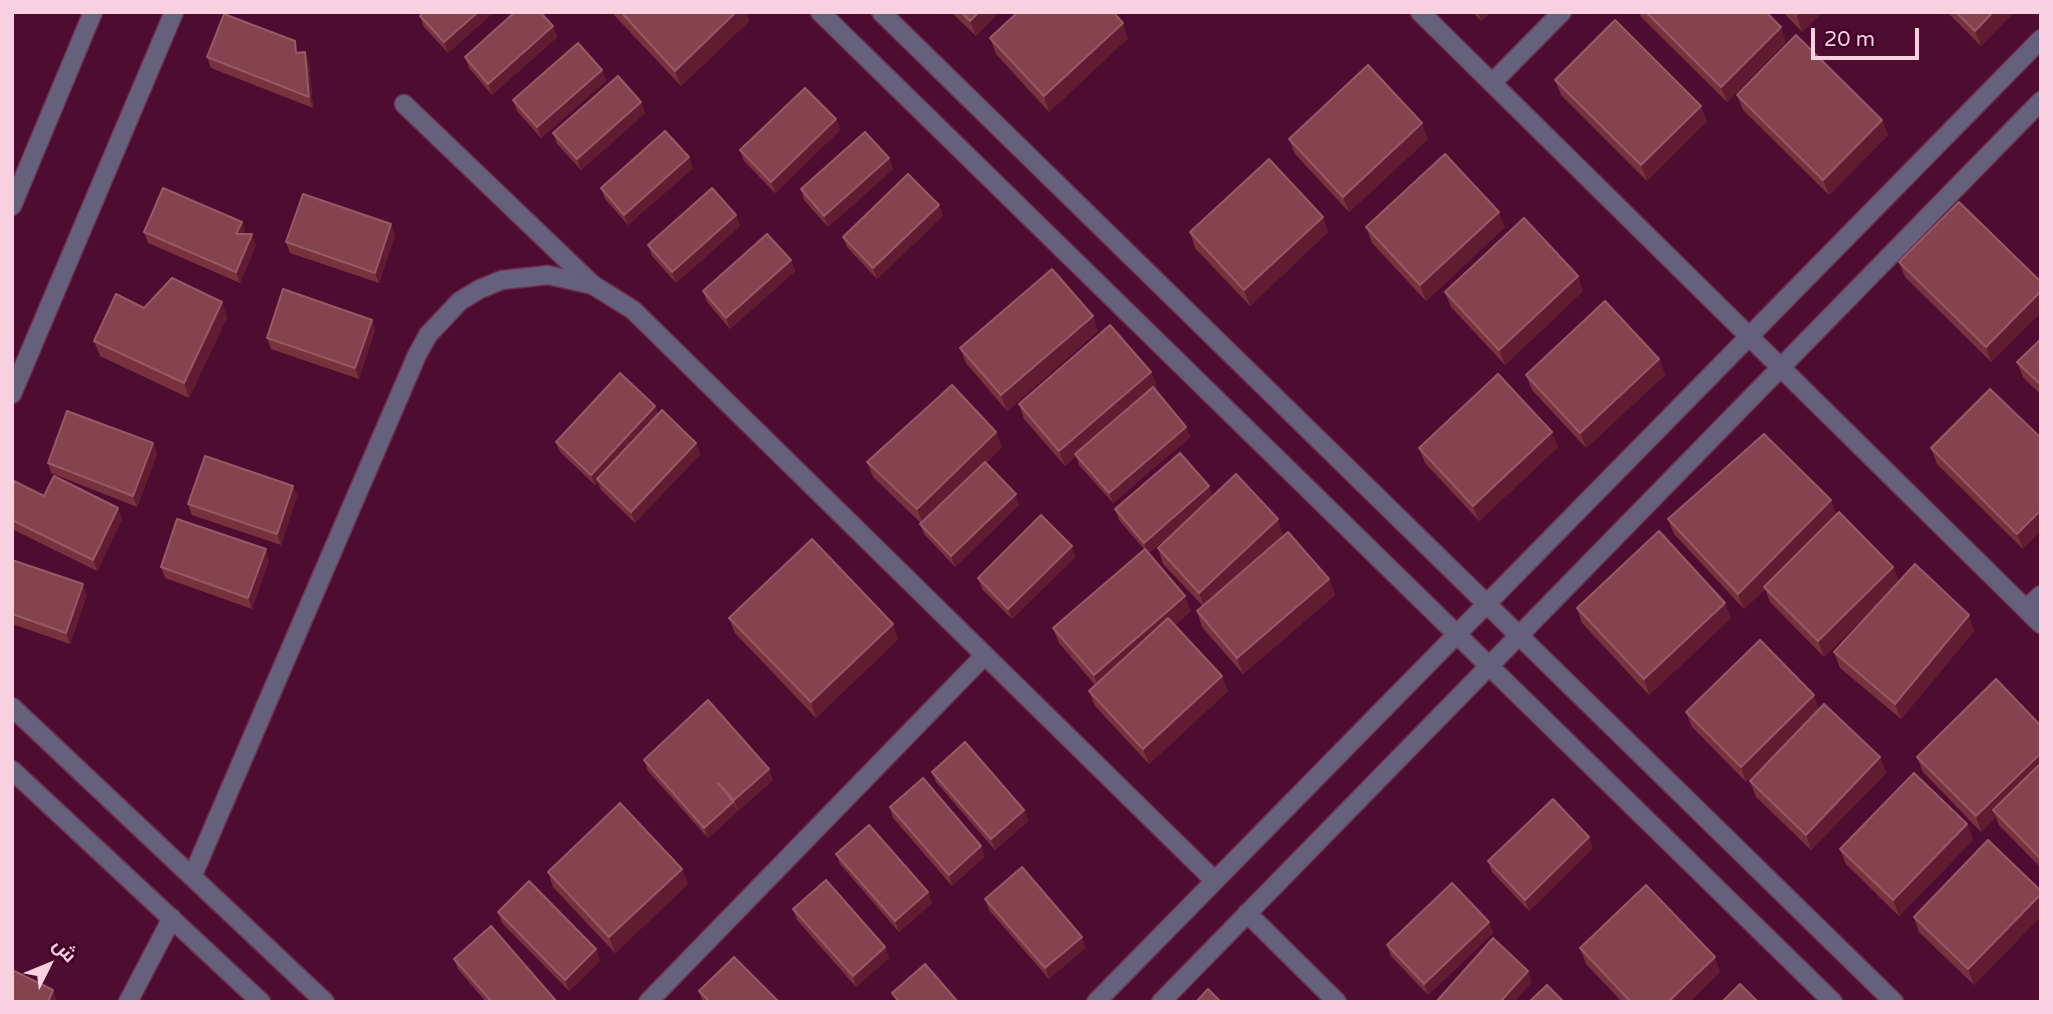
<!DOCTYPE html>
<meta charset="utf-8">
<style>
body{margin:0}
#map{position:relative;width:2053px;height:1014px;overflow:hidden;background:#4e0d30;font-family:"Varela Round",Cairo,sans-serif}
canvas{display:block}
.frame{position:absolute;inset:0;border:14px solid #f9d0e0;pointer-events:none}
.north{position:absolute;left:14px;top:930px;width:70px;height:70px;-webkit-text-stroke:5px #430126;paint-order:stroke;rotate:47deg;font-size:19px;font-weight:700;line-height:28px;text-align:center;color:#f9d0e0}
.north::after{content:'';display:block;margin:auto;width:24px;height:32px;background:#f9d0e0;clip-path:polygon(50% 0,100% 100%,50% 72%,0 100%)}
.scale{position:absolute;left:1811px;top:28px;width:108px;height:32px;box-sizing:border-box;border:4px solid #f9d0e0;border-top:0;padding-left:9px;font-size:21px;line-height:24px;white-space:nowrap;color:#f9d0e0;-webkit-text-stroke:5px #430126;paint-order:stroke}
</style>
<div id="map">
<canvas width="2053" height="1014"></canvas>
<div class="frame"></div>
<div class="north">ش</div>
<div class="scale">20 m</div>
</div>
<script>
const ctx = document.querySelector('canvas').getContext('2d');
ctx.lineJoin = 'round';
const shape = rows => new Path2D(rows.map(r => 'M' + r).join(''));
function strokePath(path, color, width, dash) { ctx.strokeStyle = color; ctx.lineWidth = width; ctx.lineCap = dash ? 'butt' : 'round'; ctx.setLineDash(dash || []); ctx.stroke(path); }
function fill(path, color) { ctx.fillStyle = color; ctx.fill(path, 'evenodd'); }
const lane = shape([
 [404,104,593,285]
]);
const street = shape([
 [820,12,1833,1002],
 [881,12,1894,1002],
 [1420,12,2041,624],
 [1492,83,1562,12],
 [12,206,93,12],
 [12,394,174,12],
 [2026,609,2041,595],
 [12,707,325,1002],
 [12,770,261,1002],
 [192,877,417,355,428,335,460,301,480,289,502,280,548,275,593,285,633,310,1215,881],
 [1247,913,1337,1002],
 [128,1002,172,918],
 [648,1002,985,655],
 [1096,1002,2041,39],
 [1161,1002,2041,101]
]);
strokePath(lane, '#6d3050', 21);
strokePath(street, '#6d3050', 21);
strokePath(lane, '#65607c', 18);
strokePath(street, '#65607c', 18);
fill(shape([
 [424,12,494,12,448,53,424,27,420,16],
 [613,12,746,12,749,21,681,86,614,15],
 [951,12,999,12,976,36],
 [1473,12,1491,12,1481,21],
 [1639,12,1766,12,1786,42,1727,102,1641,17],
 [1783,12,1822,12,1802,32],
 [1947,12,2014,12,1981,46],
 [553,26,557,37,492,95,469,68,465,57],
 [990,38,1128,38,1049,112,996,54],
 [305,52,309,63,313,108,211,68,207,57],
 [602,70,606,81,541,138,517,111,513,100],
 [1555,80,1707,121,1647,181,1561,95],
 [1737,95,1882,120,1888,135,1829,195,1743,110],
 [641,102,645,113,581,170,557,144,553,133],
 [836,119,840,130,775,193,744,161,740,150],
 [1289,139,1428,139,1349,212,1295,154],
 [889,158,893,169,828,227,804,200,801,189],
 [693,168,628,225,605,199,601,188],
 [736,215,740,226,676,283,652,256,648,245],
 [943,216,877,279,847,247,843,237],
 [242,222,245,234,256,245,240,283,148,243,144,232],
 [1366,227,1505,227,1426,301,1372,243],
 [1190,232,1328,232,1250,306,1195,248],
 [395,235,379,283,290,253,286,242],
 [791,260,795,271,730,329,707,302,703,291],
 [1899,262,2041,282,2041,312,1991,362,1905,277],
 [1583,291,1505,365,1451,307,1445,292],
 [144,308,227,317,189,398,100,356,94,341],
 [372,320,375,330,359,379,271,349,267,338],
 [1098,331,1007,411,966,363,960,348],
 [2041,339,2041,395,2023,377,2017,362],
 [1659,359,1665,375,1586,448,1532,390,1526,375],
 [1151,372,1157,387,1154,389,1186,427,1190,437,1113,503,1079,465,1076,456,1065,466,1024,419,1019,404],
 [1990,389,2023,549,1937,464,1931,448],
 [655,406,658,414,696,443,700,454,635,523,601,490,598,482,595,485,560,452,556,442],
 [153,443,157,454,137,507,51,473,48,463],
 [1002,447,986,463,1019,505,955,567,924,534,920,524,921,523,873,477,867,462],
 [1558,447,1479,521,1425,463,1419,448],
 [293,486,297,496,281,545,192,515,188,504],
 [44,496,122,519,97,571,14,530,12,526,12,498],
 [1213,496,1283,534,1251,564,1329,579,1335,595,1243,674,1202,627,1197,611,1203,606,1163,564,1158,548,1197,511,1149,553,1191,611,1175,625,1228,691,1149,764,1095,706,1089,691,1095,685,1059,643,1053,628,1144,549,1119,520,1115,509],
 [1837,515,1893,567,1899,582,1974,631,1901,719,1840,668,1834,652,1889,592,1824,657,1770,602,1765,589,1744,609,1674,534,1668,519],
 [1072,546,1075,557,1012,619,982,589,978,578],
 [12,560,87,595,70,644,12,624],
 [269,560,252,609,165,578,161,567],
 [1577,608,1731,618,1649,695,1582,623],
 [729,618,898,639,816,718,735,633],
 [1819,709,1880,757,1886,773,1811,850,1756,797,1750,781,1796,733,1746,782,1692,727,1686,712],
 [2041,726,2041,868,1999,825,1996,817,1981,832,1923,772,1917,757],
 [644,760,773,780,738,811,735,808,737,812,708,838,648,771],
 [932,772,1024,810,1028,821,995,850,936,782],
 [890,807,985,856,952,886,893,818],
 [1967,824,1973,840,1899,916,1846,864,1840,849],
 [1593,848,1529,911,1492,872,1488,861],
 [836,854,928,892,932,903,899,932,840,864],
 [548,872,688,884,615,953,553,887],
 [2041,891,2041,916,1974,985,1919,932,1914,917],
 [985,899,1082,937,1085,948,1049,979,989,910],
 [793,909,885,947,889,958,856,987,797,920],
 [498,912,600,960,569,991,502,923],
 [1489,922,1493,933,1428,995,1391,956,1387,945],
 [1580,948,1720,972,1689,1002,1622,1002,1586,964],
 [454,959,557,1002,486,1002,458,969],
 [699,991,779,1002,703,1002]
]), '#77323e');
fill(shape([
 [478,12,494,12,448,53,444,42],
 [736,12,746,12,749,21,681,86,675,71],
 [979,12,999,12,976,36,970,21],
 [1478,12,1491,12,1481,21],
 [1801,12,1822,12,1802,32,1797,16],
 [1993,12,2014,12,1981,46,1975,31],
 [1123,23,1128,38,1049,112,1044,96],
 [553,26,557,37,492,95,488,84],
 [1781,27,1786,42,1727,102,1721,87],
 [305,52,309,63,313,108,309,97],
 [602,70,606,81,541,138,537,127],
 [641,102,645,113,581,170,577,159],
 [1701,106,1707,121,1647,181,1641,165],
 [836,119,840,130,775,193,771,182],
 [1882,120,1888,135,1829,195,1823,180],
 [1422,123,1428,139,1349,212,1343,197],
 [689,157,693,168,628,225,624,215],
 [889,158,893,169,828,227,824,216],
 [939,205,943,216,877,279,873,268],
 [1499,212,1505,227,1426,301,1420,285],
 [736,215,740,226,676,283,672,272],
 [1323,217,1328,232,1250,306,1244,290],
 [242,222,245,233,240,244,236,234],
 [391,224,395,235,379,283,375,273],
 [252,234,256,245,240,283,236,272],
 [791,260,795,271,730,329,726,318],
 [1578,276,1583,291,1505,365,1499,350],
 [2041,291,2041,312,1991,362,1986,347],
 [222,302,227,317,189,398,184,383],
 [1093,316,1098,331,1007,411,1001,395],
 [372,320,375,330,359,379,355,368],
 [1659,359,1665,375,1586,448,1580,433],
 [1151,372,1157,387,1077,456,1075,454,1076,456,1065,466,1059,451],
 [655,406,659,417,597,479,598,482,595,485,591,475],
 [1186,427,1190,437,1113,503,1109,493],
 [996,432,1002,447,923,524,917,509],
 [1552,432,1558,447,1479,521,1473,506],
 [153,443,157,454,137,507,133,496],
 [696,443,700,454,635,523,631,512],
 [293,486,297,496,281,545,277,534],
 [1209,486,1213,497,1148,553,1144,543],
 [1016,494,1019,505,955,567,951,556],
 [1831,500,1837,516,1744,609,1738,594],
 [118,508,122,519,97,571,93,560],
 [2041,510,2041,531,2023,549,2017,534],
 [1278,519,1283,534,1205,608,1199,593],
 [1072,546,1075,557,1012,619,1008,609],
 [266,549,269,560,252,609,248,598],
 [1893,567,1899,582,1824,657,1818,641],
 [1329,579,1335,595,1243,674,1237,658],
 [83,584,87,595,70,644,66,633],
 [1185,596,1191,611,1099,690,1094,675],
 [1725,603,1731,618,1649,695,1644,679],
 [1969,615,1974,631,1901,719,1895,704],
 [893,624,898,639,816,718,811,702],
 [1222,676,1228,691,1149,764,1143,749],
 [1814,695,1819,710,1746,782,1741,767],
 [2041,753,2041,774,1993,810,1996,817,1981,832,1976,816],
 [1880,757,1886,773,1811,850,1806,835],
 [769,769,773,780,738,811,734,800],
 [733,802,737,812,708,838,704,828],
 [1024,810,1028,821,995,850,991,839],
 [1967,824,1973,840,1899,916,1893,900],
 [1589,837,1593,848,1529,911,1525,900],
 [981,846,985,856,952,886,949,875],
 [682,869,688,884,615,953,609,937],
 [928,892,932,903,899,932,895,921],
 [2041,894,2041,916,1974,985,1968,969],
 [1489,922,1493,933,1428,995,1424,984],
 [1082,937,1085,948,1049,979,1045,968],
 [885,947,889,958,856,987,853,976],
 [596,949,600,960,569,991,565,980],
 [1715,957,1720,972,1689,1002,1668,1002],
 [1528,971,1532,982,1514,1002,1500,1002],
 [53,990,57,1001,48,1002]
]), '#611c31');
const building = shape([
 [424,12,478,12,444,42,420,16,424,12],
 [515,12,540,12,553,26,488,84,465,57,515,12],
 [621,12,736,12,675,71,621,12],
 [961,12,979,12,970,21,961,12],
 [1018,12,1113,12,1123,23,1044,96,990,38,1018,12],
 [1646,12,1766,12,1781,27,1721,87,1646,12],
 [1956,12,1993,12,1975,31,1956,12],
 [224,14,295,41,296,53,305,52,309,97,207,57,224,14],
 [1615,20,1701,106,1641,165,1555,80,1615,20],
 [1796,35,1882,120,1823,180,1737,95,1796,35],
 [578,43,602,70,537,127,513,100,578,43],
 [1368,65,1422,123,1343,197,1289,139,1368,65],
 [618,76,641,102,577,159,553,133,618,76],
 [805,88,836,119,771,182,740,150,805,88],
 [665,131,689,157,624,215,601,188,665,131],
 [865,132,889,158,824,216,801,189,865,132],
 [1445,154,1499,212,1420,285,1366,227,1445,154],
 [1269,159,1323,217,1244,290,1190,232,1269,159],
 [908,174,939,205,873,268,843,237,908,174],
 [163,188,242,222,236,234,252,234,236,272,144,232,163,188],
 [712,188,736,215,672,272,648,245,712,188],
 [303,194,391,224,375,273,286,242,303,194],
 [1959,202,2041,282,2041,291,1986,347,1899,262,1959,202],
 [1524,218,1578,276,1499,350,1445,292,1524,218],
 [767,234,791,260,726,318,703,291,767,234],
 [1052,269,1093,316,1001,395,960,348,1052,269],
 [172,278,222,302,184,383,94,341,116,294,144,308,172,278],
 [283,289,372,320,355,368,267,338,283,289],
 [1605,301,1659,359,1580,433,1526,375,1605,301],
 [1110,325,1151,372,1059,451,1019,404,1110,325],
 [2041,339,2041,385,2017,362,2041,339],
 [620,373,655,406,591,475,556,442,620,373],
 [1498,374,1552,432,1473,506,1419,448,1498,374],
 [952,385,996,432,917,509,867,462,952,385],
 [1153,387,1186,427,1109,493,1075,454,1153,387],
 [1990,389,2041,438,2041,510,2017,534,1931,448,1990,389],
 [662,410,696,443,631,512,597,479,662,410],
 [67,411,153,443,133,496,48,463,67,411],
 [1764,434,1831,500,1738,594,1668,519,1764,434],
 [1180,453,1209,486,1144,543,1115,509,1180,453],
 [205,456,293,486,277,534,188,504,205,456],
 [985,462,1016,494,951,556,920,524,985,462],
 [1236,474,1278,519,1199,593,1158,548,1236,474],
 [54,476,118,508,93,560,12,520,12,498,14,481,44,496,54,476],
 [1839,512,1893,567,1818,641,1764,587,1839,512],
 [1041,515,1072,546,1008,609,978,578,1041,515],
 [177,519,266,549,248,598,161,567,177,519],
 [1659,531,1725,603,1644,679,1577,608,1659,531],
 [1288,532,1329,579,1237,658,1197,611,1288,532],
 [812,539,893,624,811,702,729,618,812,539],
 [1145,549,1185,596,1094,675,1053,628,1145,549],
 [12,560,83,584,66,633,12,614,12,560],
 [1915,564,1969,615,1895,704,1834,652,1915,564],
 [1168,618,1222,676,1143,749,1089,691,1168,618],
 [1760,640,1814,695,1741,767,1686,712,1760,640],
 [1996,679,2041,726,2041,753,1976,816,1917,757,1996,679],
 [708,700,769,769,734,800,718,783,733,802,704,828,644,760,708,700],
 [1824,704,1880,757,1806,835,1750,781,1824,704],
 [965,742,1024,810,991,839,932,772,965,742],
 [2041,763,2041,859,1993,810,2041,763],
 [1914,773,1967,824,1893,900,1840,849,1914,773],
 [923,778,981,846,949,875,890,807,923,778],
 [1553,799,1589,837,1525,900,1488,861,1553,799],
 [620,803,682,869,609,937,548,872,620,803],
 [869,825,928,892,895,921,836,854,869,825],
 [1988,840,2041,891,2041,894,1968,969,1914,917,1988,840],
 [1022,867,1082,937,1045,968,985,899,1022,867],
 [826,880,885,947,853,976,793,909,826,880],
 [529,881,596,949,565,980,498,912,529,881],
 [1452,883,1489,922,1424,984,1387,945,1452,883],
 [1646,885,1715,957,1668,1002,1631,1002,1580,948,1646,885],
 [491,926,557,1002,492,1002,454,959,491,926],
 [1493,938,1528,971,1500,1002,1436,1002,1493,938],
 [734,957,779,1002,710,1002,699,991,734,957],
 [925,964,958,1002,899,1002,892,993,925,964],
 [12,970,53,990,48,1002,12,1002,12,970],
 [1740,984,1758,1002,1722,1002,1740,984],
 [1547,985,1564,1002,1529,1002,1547,985],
 [1208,989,1221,1002,1196,1002,1208,989]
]);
fill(building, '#854350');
strokePath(building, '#975966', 2);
</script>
